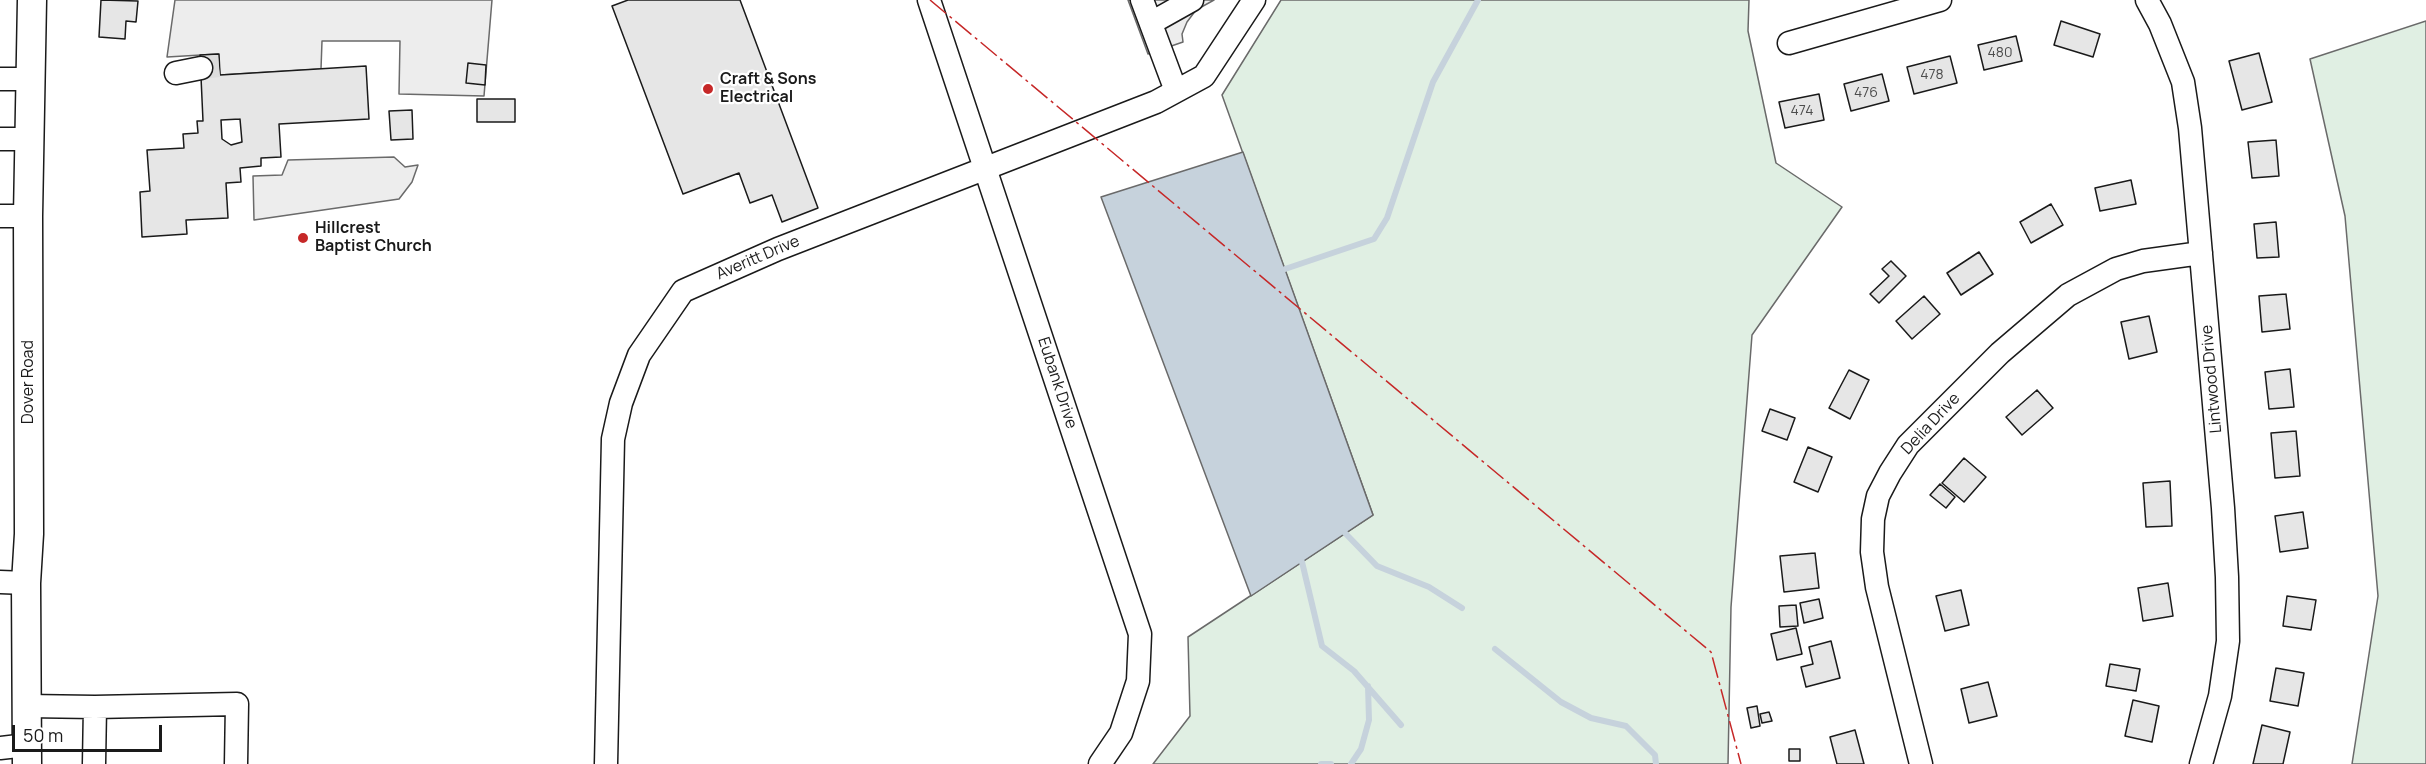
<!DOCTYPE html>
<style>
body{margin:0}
#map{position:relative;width:2426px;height:764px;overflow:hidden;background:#fff;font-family:Manrope,sans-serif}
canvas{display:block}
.scale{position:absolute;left:12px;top:725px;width:150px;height:27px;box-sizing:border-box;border:3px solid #1a1a1a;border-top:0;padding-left:8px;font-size:18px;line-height:21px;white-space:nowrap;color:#1a1a1a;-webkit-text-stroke:4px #fff;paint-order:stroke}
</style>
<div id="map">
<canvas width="2426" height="764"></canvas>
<div class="scale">50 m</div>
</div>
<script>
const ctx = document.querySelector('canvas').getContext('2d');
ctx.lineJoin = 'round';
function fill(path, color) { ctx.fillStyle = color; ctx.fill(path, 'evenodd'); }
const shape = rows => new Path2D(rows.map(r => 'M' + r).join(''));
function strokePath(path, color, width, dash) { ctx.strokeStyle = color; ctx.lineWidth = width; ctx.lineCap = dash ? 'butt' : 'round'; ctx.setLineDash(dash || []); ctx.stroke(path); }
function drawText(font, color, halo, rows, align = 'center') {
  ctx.font = font + ' Manrope,sans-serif'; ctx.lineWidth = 4.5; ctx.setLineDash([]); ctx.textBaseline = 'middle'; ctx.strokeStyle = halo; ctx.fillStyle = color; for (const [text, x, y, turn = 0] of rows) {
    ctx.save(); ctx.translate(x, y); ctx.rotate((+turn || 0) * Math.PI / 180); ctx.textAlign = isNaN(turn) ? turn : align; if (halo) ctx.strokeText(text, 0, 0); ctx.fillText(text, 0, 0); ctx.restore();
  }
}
const green = shape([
 [1281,0,1749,0,1748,31,1776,163,1842,207,1752,335,1731,607,1728,764,1153,764,1190,716,1188,637,1373,515,1222,95,1281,0],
 [2426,21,2426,764,2352,764,2378,596,2345,216,2310,59,2426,21]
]);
fill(green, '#e0efe3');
strokePath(green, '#6a6a6a', 1.5);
const parking = shape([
 [175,0,492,0,484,96,399,94,400,41,322,41,321,69,220,75,218,54,167,57,175,0],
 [1128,0,1214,0,1196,10,1187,22,1182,34,1183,42,1148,54,1128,0],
 [394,157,405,167,418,165,412,182,399,199,254,220,253,176,282,175,288,160,394,157]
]);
fill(parking, '#ededed');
strokePath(parking, '#6a6a6a', 1.5);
const water = shape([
 [1243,152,1373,515,1251,596,1101,197,1243,152]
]);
fill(water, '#c6d2dc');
strokePath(water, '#6a6a6a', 1.5);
strokePath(shape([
 [1285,269,1374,239,1387,218,1433,82,1478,0],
 [1345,533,1377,566,1429,587,1462,608],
 [1302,562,1322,646,1354,671,1401,725],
 [1495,649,1561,702,1591,718,1626,726,1655,755,1656,764],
 [1321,764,1331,764],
 [1351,764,1361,749,1369,720,1368,686]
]), '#c6d2dc', 6);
const building = shape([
 [101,0,138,1,136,22,126,21,125,39,99,37,101,0],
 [628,0,740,0,818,208,782,222,772,195,750,203,739,173,683,194,612,6,628,0],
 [2061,21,2100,34,2093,57,2054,45,2061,21],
 [2016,36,2022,61,1984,70,1978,45,2016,36],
 [2259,53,2272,102,2242,110,2229,61,2259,53],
 [219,54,220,75,366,66,369,119,279,124,281,157,261,158,261,166,240,168,241,182,226,183,228,218,186,220,187,234,142,237,140,192,150,191,147,150,184,148,183,134,198,133,197,121,203,121,200,55,219,54],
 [240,119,242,142,231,145,222,139,221,120,240,119],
 [1950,56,1957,83,1914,94,1907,67,1950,56],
 [468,63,486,65,485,85,466,83,468,63],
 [1882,74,1889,101,1851,111,1844,84,1882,74],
 [1819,94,1824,120,1785,128,1779,102,1819,94],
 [477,99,515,99,515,122,477,122,477,99],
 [412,110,413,139,391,140,389,111,412,110],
 [2276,140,2279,176,2252,178,2248,142,2276,140],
 [2131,180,2136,204,2100,211,2095,188,2131,180],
 [2051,204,2063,225,2031,243,2020,222,2051,204],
 [2276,222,2279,257,2257,258,2254,224,2276,222],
 [1979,252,1993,274,1961,295,1947,273,1979,252],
 [1891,261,1906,276,1879,303,1870,294,1889,276,1882,269,1891,261],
 [2286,294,2290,329,2262,332,2259,296,2286,294],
 [1924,296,1940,314,1912,339,1896,321,1924,296],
 [2149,316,2157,352,2129,359,2121,322,2149,316],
 [2290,369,2294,407,2269,409,2265,372,2290,369],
 [1849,370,1869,380,1850,419,1829,408,1849,370],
 [2037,390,2053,408,2022,435,2006,417,2037,390],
 [1770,409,1795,418,1787,440,1762,431,1770,409],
 [2296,431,2300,476,2275,478,2271,433,2296,431],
 [1808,447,1832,457,1818,492,1794,482,1808,447],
 [1964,458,1986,477,1964,502,1942,483,1964,458],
 [2170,481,2172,526,2146,527,2143,483,2170,481],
 [1940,484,1955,497,1946,508,1930,495,1940,484],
 [2303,512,2308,548,2280,552,2275,516,2303,512],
 [1815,553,1819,588,1784,592,1780,556,1815,553],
 [2168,583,2173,616,2143,621,2138,588,2168,583],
 [1961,590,1969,625,1945,631,1936,596,1961,590],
 [2287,596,2316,600,2311,630,2283,626,2287,596],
 [1819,599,1823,618,1804,623,1800,603,1819,599],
 [1796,605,1798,626,1780,627,1779,606,1796,605],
 [1796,628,1802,654,1777,660,1771,634,1796,628],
 [1831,641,1840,678,1806,687,1801,667,1813,664,1809,647,1831,641],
 [2110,664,2140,669,2136,691,2106,686,2110,664],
 [2276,668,2304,673,2298,706,2270,701,2276,668],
 [1988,682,1997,716,1969,723,1961,689,1988,682],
 [2133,700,2159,706,2152,742,2125,736,2133,700],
 [1757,706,1760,726,1751,728,1747,708,1757,706],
 [1769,712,1772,721,1762,723,1760,714,1769,712],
 [2262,725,2290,732,2283,764,2253,764,2262,725],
 [1855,730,1864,764,1837,764,1830,737,1855,730],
 [1789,749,1800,749,1800,761,1789,761,1789,749]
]);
fill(building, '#e6e6e6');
strokePath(building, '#1a1a1a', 1.5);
strokePath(shape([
 [201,68,219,66]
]), '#ddd', 22, [22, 11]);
const minor = shape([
 [929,0,1140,634,1138,681,1121,733,1100,764],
 [1142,0,1176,91],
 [2147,0,2160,24,2183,82,2190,128,2223,508,2227,577,2228,641,2220,696,2201,764],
 [1151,23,1192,0],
 [1789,43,1940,0],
 [176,73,201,68],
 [0,79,30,79],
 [0,139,30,139],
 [0,216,28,216],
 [0,582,26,583],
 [27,706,95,707],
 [0,748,27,745],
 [94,764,95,707,237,704,236,764],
 [606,764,613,439,621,403,639,355,683,291,778,249,1156,102,1204,76,1254,0],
 [1921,764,1877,587,1872,552,1873,519,1878,496,1890,473,1908,445,2000,353,2068,295,2116,269,2143,261,2201,253]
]);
const major = shape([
 [27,764,26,583,29,534,28,216,32,0]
]);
strokePath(minor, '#1a1a1a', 25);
strokePath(major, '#1a1a1a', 31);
strokePath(minor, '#fff', 22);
strokePath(major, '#fff', 28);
strokePath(shape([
 [930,0,1711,652,1741,764]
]), '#c62828', 1.5, [21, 4.5, 3, 4.5]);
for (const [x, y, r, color] of [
 [708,89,6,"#c62828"],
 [303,238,6,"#c62828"]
]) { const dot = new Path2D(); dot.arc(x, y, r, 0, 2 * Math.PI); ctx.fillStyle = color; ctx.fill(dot); strokePath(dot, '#fff', 2); }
drawText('14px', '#4d4d4d', null, [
 ["480",2000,53],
 ["478",1932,75],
 ["476",1866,93],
 ["474",1802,111]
]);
drawText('bold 16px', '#1a1a1a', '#fff', [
 ["Craft & Sons",720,80],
 ["Electrical",720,98],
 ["Hillcrest",315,229],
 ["Baptist Church",315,247]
], 'left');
drawText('16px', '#1a1a1a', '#fff', [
 ["Averitt Drive",758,258,-23],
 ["Lintwood Drive",2212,379,-95],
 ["Dover Road",29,382,-90],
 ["Eubank Drive",1057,383,72],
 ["Delia Drive",1931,424,-47]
]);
</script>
